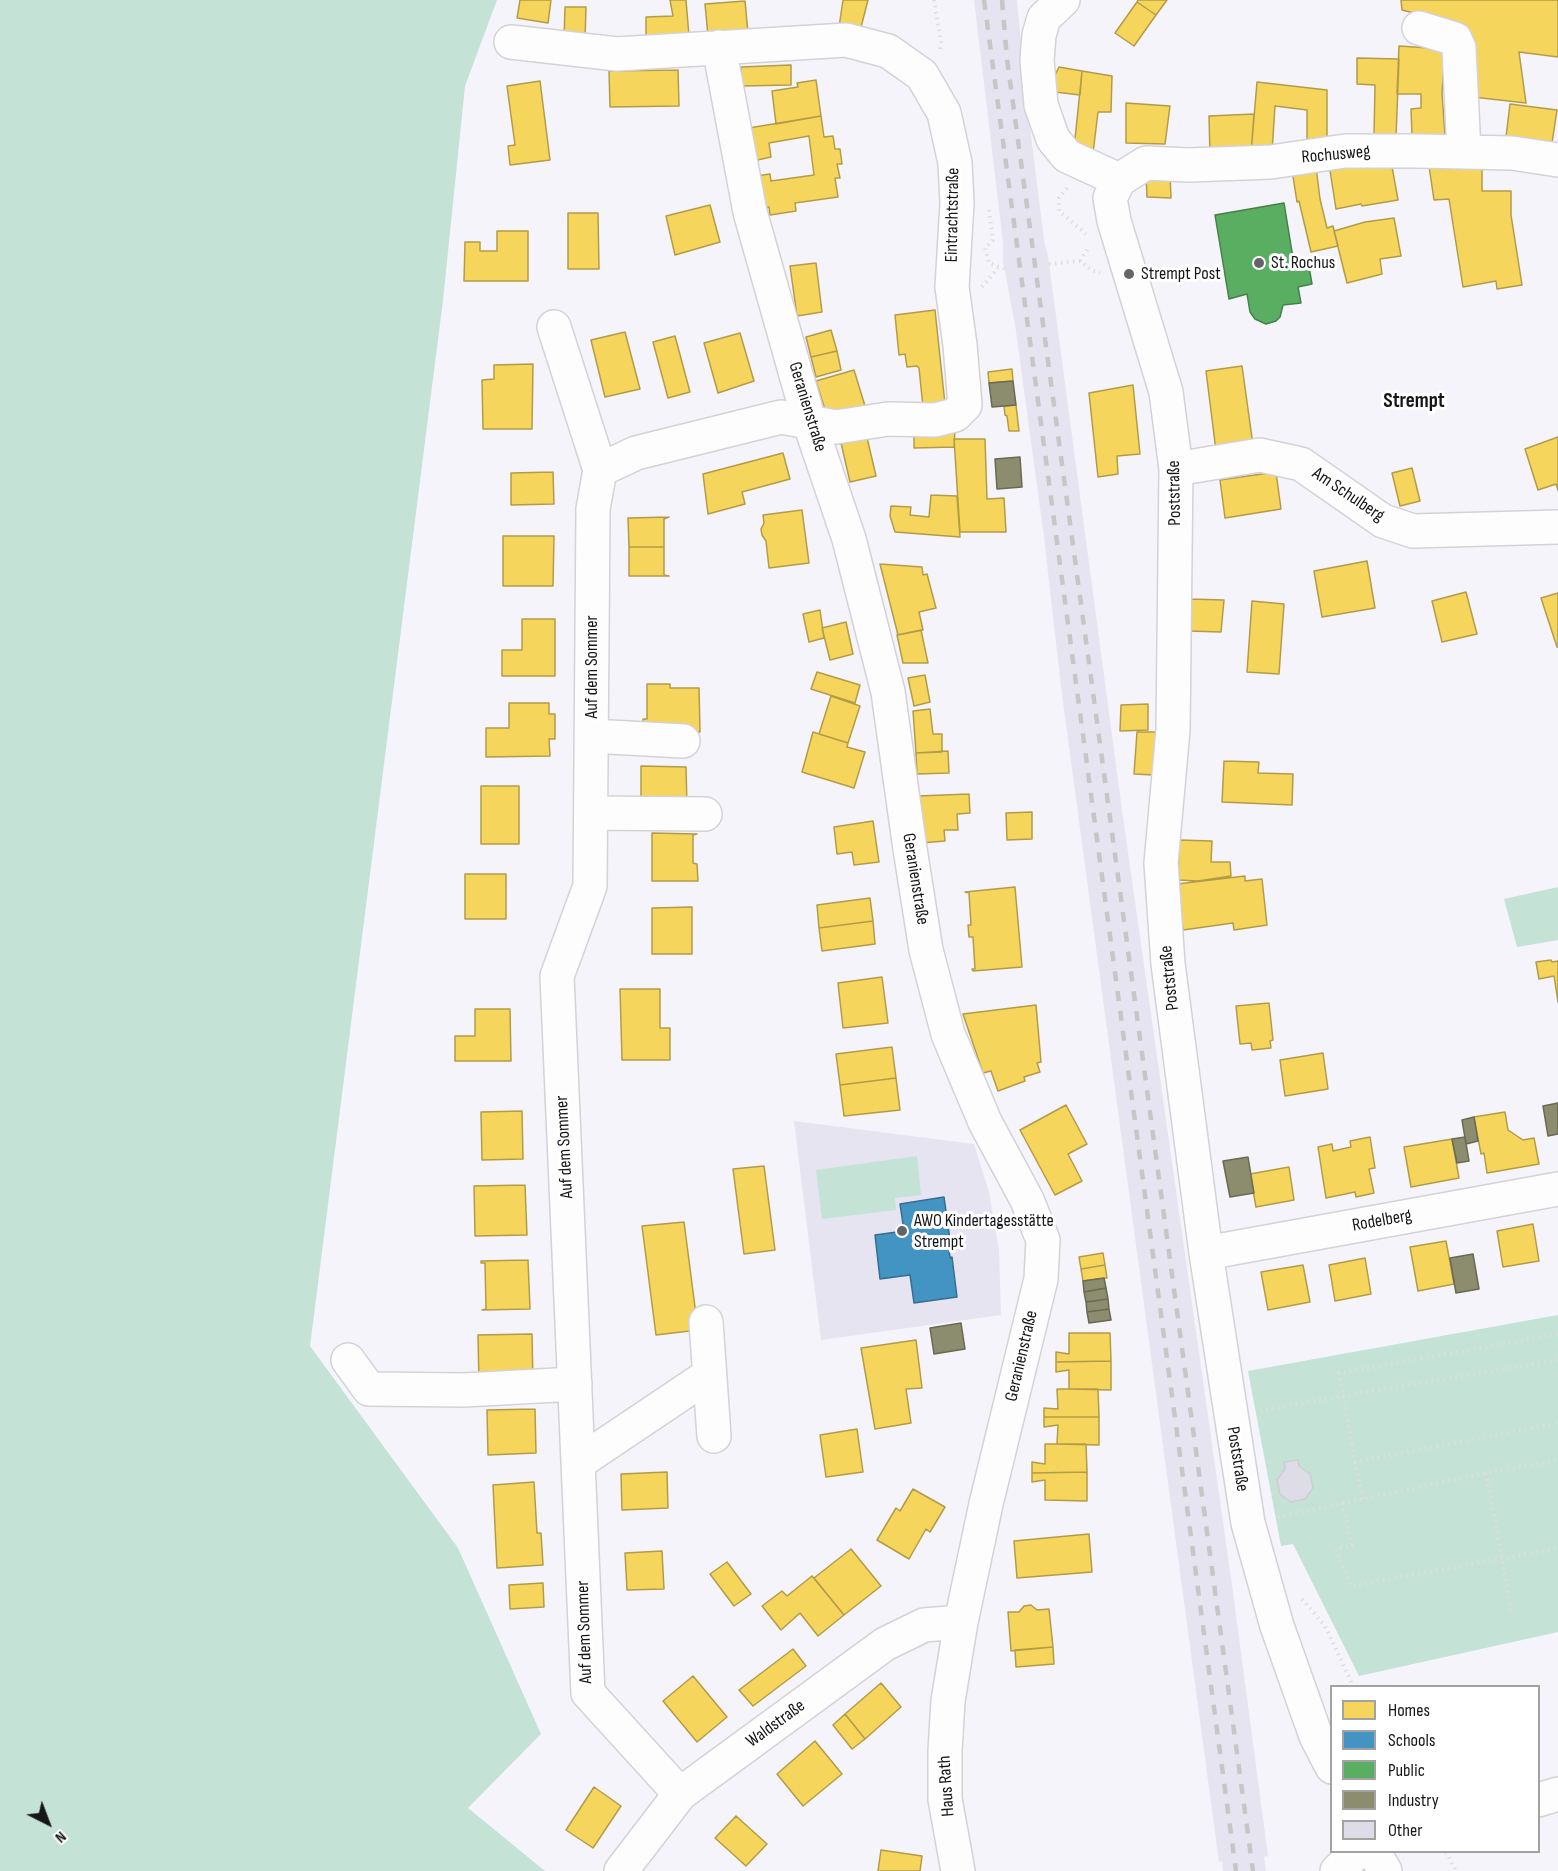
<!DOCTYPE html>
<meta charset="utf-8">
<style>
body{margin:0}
#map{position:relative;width:1558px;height:1871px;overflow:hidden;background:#f5f4fa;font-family:"Sofia Sans Condensed",sans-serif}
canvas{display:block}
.legend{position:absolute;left:1330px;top:1685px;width:210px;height:168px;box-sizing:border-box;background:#fff;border:2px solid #a2a2a3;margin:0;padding:8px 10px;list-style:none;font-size:18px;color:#161619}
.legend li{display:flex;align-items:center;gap:12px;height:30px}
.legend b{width:30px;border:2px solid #a2a2a3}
.north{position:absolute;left:18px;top:1793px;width:60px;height:60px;-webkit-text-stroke:4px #fff;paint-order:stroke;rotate:138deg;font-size:16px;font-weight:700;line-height:24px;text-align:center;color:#161619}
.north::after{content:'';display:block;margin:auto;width:21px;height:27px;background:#161619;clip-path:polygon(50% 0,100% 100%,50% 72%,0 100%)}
</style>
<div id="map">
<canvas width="1558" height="1871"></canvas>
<ul class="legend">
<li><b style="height:16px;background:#f6d55c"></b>Homes</li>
<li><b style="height:16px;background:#4393c3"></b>Schools</li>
<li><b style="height:16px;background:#5aae61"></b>Public</li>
<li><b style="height:16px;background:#8c8c6e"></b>Industry</li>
<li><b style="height:16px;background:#dedce7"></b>Other</li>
</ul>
<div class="north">N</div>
</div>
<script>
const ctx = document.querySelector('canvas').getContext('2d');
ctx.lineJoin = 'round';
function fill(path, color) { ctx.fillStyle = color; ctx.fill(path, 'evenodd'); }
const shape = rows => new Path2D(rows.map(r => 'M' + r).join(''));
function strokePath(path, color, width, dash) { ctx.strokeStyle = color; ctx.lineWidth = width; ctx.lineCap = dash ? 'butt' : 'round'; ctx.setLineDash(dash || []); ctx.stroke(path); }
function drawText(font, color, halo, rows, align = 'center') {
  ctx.font = font + ' "Sofia Sans Condensed",sans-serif'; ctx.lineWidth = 6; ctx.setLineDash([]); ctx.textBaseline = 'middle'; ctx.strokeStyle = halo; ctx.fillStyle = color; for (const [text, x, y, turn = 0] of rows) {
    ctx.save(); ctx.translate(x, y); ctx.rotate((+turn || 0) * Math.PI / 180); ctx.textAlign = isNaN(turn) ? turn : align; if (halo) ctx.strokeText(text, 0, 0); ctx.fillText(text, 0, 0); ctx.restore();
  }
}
fill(shape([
 [974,0,1017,0,1025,87,1044,240,1048,256,1122,810,1232,1585,1268,1856,1264,1857,1266,1871,1223,1871,1222,1861,1219,1862,1061,687,1044,537,1015,324,1003,262,1003,242],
 [794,1121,974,1144,989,1192,999,1250,1001,1315,821,1340]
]), '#e6e4f0');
fill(shape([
 [0,0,497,0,465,86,443,300,310,1346,458,1548,541,1734,468,1808,545,1871,0,1871],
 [1558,887,1558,940,1517,947,1504,899],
 [917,1156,921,1195,895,1198,896,1210,822,1219,816,1170],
 [1558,1315,1558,1632,1359,1676,1293,1544,1281,1546,1248,1371]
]), '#c4e2d6');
const homes = shape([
 [520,0,551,0,548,23,517,18,520,0],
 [670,0,686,0,689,36,646,38,646,17,673,16,670,0],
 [843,0,868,0,860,31,839,27,843,0],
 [1138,0,1167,0,1156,15,1137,2,1138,0],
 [1401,0,1558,0,1558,57,1519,52,1526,103,1473,97,1465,26,1402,10,1401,0],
 [745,1,748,33,708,36,705,4,745,1],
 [1137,2,1156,15,1134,46,1115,33,1137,2],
 [565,7,586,7,585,40,564,39,565,7],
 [1399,46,1445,49,1442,93,1445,136,1412,136,1411,109,1421,108,1421,94,1397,94,1399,46],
 [1357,58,1399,59,1396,137,1374,136,1375,85,1357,84,1357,58],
 [791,65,791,85,741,86,741,67,791,65],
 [1059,67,1082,71,1080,95,1047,91,1059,67],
 [678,70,679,106,610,107,609,71,678,70],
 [1082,71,1112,76,1111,112,1098,112,1093,153,1074,149,1082,71],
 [816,80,821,116,776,124,772,91,798,87,797,83,816,80],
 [540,81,550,160,510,165,508,146,515,145,507,86,540,81],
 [1257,82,1327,90,1327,145,1307,149,1307,110,1275,106,1272,152,1251,153,1257,82],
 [1126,103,1170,106,1165,144,1126,143,1126,103],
 [1510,104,1557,110,1552,143,1506,137,1510,104],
 [1254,114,1251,153,1210,155,1209,116,1254,114],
 [821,116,824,137,833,136,835,149,840,149,842,164,837,164,840,178,835,178,838,197,795,203,796,211,770,215,769,207,760,209,756,176,770,174,771,181,814,175,809,136,769,143,771,157,753,161,749,128,821,116],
 [1391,161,1398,200,1362,206,1361,204,1336,209,1329,164,1391,161],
 [1429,166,1482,167,1482,191,1511,191,1511,215,1522,285,1497,289,1496,281,1463,287,1449,199,1434,200,1429,166],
 [1316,167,1320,199,1327,228,1333,226,1338,246,1311,252,1299,201,1297,202,1292,170,1316,167],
 [1146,175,1170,175,1171,198,1147,197,1146,175],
 [710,205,720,242,675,255,666,216,710,205],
 [568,213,598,213,599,269,568,269,568,213],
 [1394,218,1401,256,1380,259,1382,274,1347,283,1334,231,1365,222,1394,218],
 [497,231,528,231,528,281,464,281,465,242,480,242,480,251,497,251,497,231],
 [816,263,822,312,797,316,790,266,816,263],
 [935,310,945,404,923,407,919,368,917,366,907,367,905,354,899,355,895,315,935,310],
 [831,330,837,351,811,357,806,337,831,330],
 [625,332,640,389,605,397,591,340,625,332],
 [740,333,754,381,718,393,704,343,740,333],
 [675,336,690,392,668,398,653,342,675,336],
 [837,351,841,370,816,377,811,357,837,351],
 [533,364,532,429,483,429,482,380,494,379,494,365,533,364],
 [1242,366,1253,445,1216,451,1206,371,1242,366],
 [1012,369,1013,381,989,383,988,372,1012,369],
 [854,370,865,406,827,416,816,381,854,370],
 [1133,385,1140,454,1117,456,1118,474,1098,477,1089,393,1133,385],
 [1016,405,1019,431,1009,431,1007,416,1005,415,1004,406,1016,405],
 [865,429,876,476,850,482,839,434,865,429],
 [955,430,954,447,914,448,914,431,955,430],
 [1558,437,1558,490,1556,484,1538,490,1525,449,1558,437],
 [954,439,985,439,987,499,1004,498,1006,532,960,532,954,439],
 [783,453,790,479,742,492,745,504,708,514,703,474,783,453],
 [1412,468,1420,501,1400,506,1392,473,1412,468],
 [553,472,554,504,511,505,511,473,553,472],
 [1276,472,1281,509,1225,518,1220,480,1276,472],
 [931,495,957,496,960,537,895,532,890,516,891,506,911,507,910,515,929,517,931,495],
 [802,510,809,563,769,568,766,541,762,535,761,529,764,523,763,515,802,510],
 [669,517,664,519,664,547,629,547,628,518,669,517],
 [503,536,554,536,553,586,503,586,503,536],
 [629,547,664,547,664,575,669,576,629,576,629,547],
 [1367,561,1375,608,1322,617,1314,571,1367,561],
 [880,564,922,567,923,575,927,574,936,608,919,612,923,630,898,635,880,564],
 [1466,592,1477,634,1442,642,1432,601,1466,592],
 [1558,593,1558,647,1557,647,1541,598,1558,593],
 [1189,599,1224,600,1221,632,1188,631,1189,599],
 [1252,601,1284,604,1279,674,1247,672,1252,601],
 [820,610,824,638,809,642,803,614,820,610],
 [522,619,555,619,555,676,502,676,502,650,522,650,522,619],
 [846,622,853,654,830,660,822,628,846,622],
 [921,630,928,663,903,663,897,635,921,630],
 [817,672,860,685,855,703,811,689,817,672],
 [925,675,930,702,914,706,908,678,925,675],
 [647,684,670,684,670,688,699,688,700,732,643,732,643,719,647,719,647,684],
 [831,696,860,706,848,743,819,734,831,696],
 [509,703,549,703,549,714,555,714,555,739,549,739,550,756,486,757,486,728,509,728,509,703],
 [1148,704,1148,730,1120,731,1121,705,1148,704],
 [930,709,933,734,942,734,942,752,916,753,913,711,930,709],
 [813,732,848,743,847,747,865,752,854,788,802,772,813,732],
 [1137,732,1157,732,1154,775,1134,774,1137,732],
 [948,751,949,773,917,774,916,753,948,751],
 [1224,761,1259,762,1258,773,1293,774,1292,805,1222,802,1224,761],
 [641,766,686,767,687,806,641,806,641,766],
 [481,786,519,786,519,844,481,844,481,786],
 [969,794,970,813,957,814,958,830,944,830,945,841,921,843,918,796,969,794],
 [1032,812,1032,839,1007,840,1006,813,1032,812],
 [873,821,879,862,854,865,852,852,837,854,834,827,873,821],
 [652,833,697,834,693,835,693,863,697,864,698,881,652,881,652,833],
 [1179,840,1212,841,1211,862,1230,862,1231,876,1198,881,1178,880,1179,840],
 [465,874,506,874,506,919,465,919,465,874],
 [1245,876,1245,881,1262,879,1267,925,1234,930,1233,923,1183,930,1177,884,1245,876],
 [1015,887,1022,967,973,971,972,969,975,969,973,937,969,937,968,925,971,925,969,893,965,892,1015,887],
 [870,898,873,921,819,928,817,905,870,898],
 [692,907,692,954,652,954,652,908,692,907],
 [873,921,875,944,822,951,819,928,873,921],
 [1551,960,1552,962,1558,961,1558,1002,1554,976,1539,979,1536,962,1551,960],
 [882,977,888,1023,843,1028,838,983,882,977],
 [620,989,660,989,660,1028,670,1028,670,1060,622,1060,620,989],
 [1269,1003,1273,1040,1270,1041,1271,1048,1252,1050,1251,1043,1240,1044,1236,1006,1269,1003],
 [1036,1005,1041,1062,1037,1063,1040,1072,1024,1077,1025,1081,998,1091,991,1071,983,1073,963,1014,1036,1005],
 [475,1009,510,1009,511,1061,455,1061,455,1036,475,1036,475,1009],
 [892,1047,896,1078,840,1085,836,1054,892,1047],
 [1323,1053,1328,1089,1285,1096,1280,1060,1323,1053],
 [896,1078,900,1110,844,1116,840,1085,896,1078],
 [1066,1105,1087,1144,1068,1154,1082,1181,1055,1195,1020,1130,1066,1105],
 [522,1111,523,1159,482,1160,481,1112,522,1111],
 [1505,1112,1508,1130,1523,1140,1534,1138,1539,1164,1487,1173,1484,1153,1481,1154,1474,1117,1505,1112],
 [1370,1137,1375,1168,1369,1169,1374,1193,1356,1197,1355,1192,1326,1198,1318,1147,1332,1144,1333,1151,1351,1147,1350,1141,1370,1137],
 [1452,1139,1459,1178,1411,1187,1404,1147,1452,1139],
 [764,1166,775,1250,744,1254,733,1169,764,1166],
 [1289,1167,1294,1200,1256,1207,1250,1174,1289,1167],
 [525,1185,527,1235,475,1236,474,1186,525,1185],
 [684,1222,698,1330,656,1335,642,1226,684,1222],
 [1533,1224,1539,1261,1503,1267,1497,1231,1533,1224],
 [1446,1241,1454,1284,1418,1291,1410,1247,1446,1241],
 [1103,1253,1105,1265,1081,1269,1079,1257,1103,1253],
 [1365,1258,1371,1294,1335,1301,1329,1265,1365,1258],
 [528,1260,530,1309,482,1310,486,1309,485,1263,481,1263,481,1261,528,1260],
 [1105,1265,1107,1278,1083,1281,1081,1269,1105,1265],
 [1303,1265,1310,1302,1268,1310,1261,1272,1303,1265],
 [1069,1333,1110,1333,1111,1361,1056,1362,1056,1352,1069,1354,1069,1333],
 [532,1334,533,1383,479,1384,478,1335,532,1334],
 [916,1340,922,1388,906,1389,911,1423,875,1429,861,1348,916,1340],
 [1111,1361,1111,1390,1069,1389,1069,1370,1056,1372,1056,1362,1111,1361],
 [1057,1389,1098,1389,1099,1417,1044,1417,1044,1408,1058,1409,1057,1389],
 [535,1409,536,1453,488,1455,487,1410,535,1409],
 [1044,1417,1099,1417,1099,1445,1057,1444,1058,1425,1044,1427,1044,1417],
 [857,1429,863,1472,826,1477,820,1435,857,1429],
 [1045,1444,1086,1444,1087,1472,1032,1473,1032,1462,1045,1464,1045,1444],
 [667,1472,668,1508,622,1510,621,1474,667,1472],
 [1087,1472,1087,1501,1045,1500,1045,1480,1032,1482,1032,1473,1087,1472],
 [534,1482,537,1533,541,1533,543,1565,497,1568,493,1485,534,1482],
 [913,1489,945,1507,930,1532,926,1529,909,1559,877,1540,896,1508,900,1511,913,1489],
 [1089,1534,1092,1572,1017,1578,1014,1541,1089,1534],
 [851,1549,881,1586,844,1615,814,1578,851,1549],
 [662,1551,664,1589,627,1590,625,1553,662,1551],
 [727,1562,751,1594,734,1606,710,1574,727,1562],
 [812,1576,844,1615,818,1636,800,1613,781,1630,762,1606,782,1591,787,1596,812,1576],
 [543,1583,544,1607,510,1609,509,1585,543,1583],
 [1031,1605,1037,1610,1049,1609,1053,1647,1011,1651,1008,1612,1019,1612,1024,1606,1031,1605],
 [1053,1647,1054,1664,1016,1667,1015,1650,1053,1647],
 [793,1649,806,1666,753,1706,739,1690,793,1649],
 [693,1676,727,1717,697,1742,663,1701,693,1676],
 [881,1683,901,1707,865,1739,845,1714,881,1683],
 [845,1714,865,1739,852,1749,833,1725,845,1714],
 [815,1741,842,1774,803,1806,777,1774,815,1741],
 [594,1787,621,1806,593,1848,566,1830,594,1787],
 [736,1816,767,1844,746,1866,715,1838,736,1816],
 [881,1850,922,1856,920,1871,878,1871,881,1850]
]);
fill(homes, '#f6d55c');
strokePath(homes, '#b39c48', 1.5);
const schools = shape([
 [944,1197,951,1247,949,1248,950,1258,952,1257,957,1297,914,1303,910,1275,880,1279,875,1235,904,1231,900,1204,944,1197]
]);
fill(schools, '#4393c3');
strokePath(schools, '#366e90', 1.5);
const public = shape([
 [1284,203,1294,264,1308,261,1312,284,1298,287,1301,303,1283,305,1280,317,1276,321,1266,324,1255,319,1250,312,1247,294,1229,299,1215,215,1284,203]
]);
fill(public, '#5aae61');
strokePath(public, '#46804b', 1.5);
const industry = shape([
 [1013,381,1016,405,992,407,989,383,1013,381],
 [1020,457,1022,487,997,489,995,459,1020,457],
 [1558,1103,1558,1134,1548,1136,1543,1106,1558,1103],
 [1474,1117,1478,1141,1466,1144,1462,1120,1474,1117],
 [1465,1137,1469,1161,1457,1163,1452,1139,1465,1137],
 [1248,1157,1254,1193,1230,1197,1223,1161,1248,1157],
 [1473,1254,1479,1289,1456,1293,1450,1258,1473,1254],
 [1104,1278,1106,1288,1084,1292,1083,1281,1104,1278],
 [1106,1288,1108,1299,1086,1302,1084,1292,1106,1288],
 [1108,1299,1109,1309,1087,1312,1086,1302,1108,1299],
 [1109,1309,1111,1320,1089,1323,1087,1312,1109,1309],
 [961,1323,965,1349,934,1354,930,1328,961,1323]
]);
fill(industry, '#8c8c6e');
strokePath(industry, '#696954', 1.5);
const building = shape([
 [1298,1460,1299,1466,1310,1474,1313,1488,1305,1499,1291,1502,1280,1494,1277,1480,1285,1469,1284,1462,1298,1460]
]);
fill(building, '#dedce7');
strokePath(building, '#ceced2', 1.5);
const minor = shape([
 [1063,0,1044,18,1039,35,1037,60,1041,105,1053,139,1067,156,1119,180],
 [1419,28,1455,39,1459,48,1464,152],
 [511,42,617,54,846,40,888,51,922,75,944,113,955,163,957,203,952,287,960,345,965,405,955,415,935,420,888,419,836,427,781,417,636,453,600,470,593,509,590,886,557,976,588,1693,680,1794],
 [719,47,750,212,810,424,849,539,888,692,910,849,926,950,948,1034,985,1122,1027,1200,1043,1240,1041,1279,986,1504,961,1622,948,1701,945,1751,945,1799,958,1871],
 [1119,180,1110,198,1114,221,1166,392,1176,469,1173,730,1161,863,1168,964,1206,1253,1248,1523,1277,1626,1316,1736,1332,1767],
 [1119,180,1146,163,1188,165,1271,162,1345,151,1419,151,1512,153,1558,160],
 [554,327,600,470],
 [1176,469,1260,455,1301,464,1383,521,1413,531,1558,527],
 [591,736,683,741],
 [591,813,705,814],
 [1206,1253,1558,1189],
 [706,1322,714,1436],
 [348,1360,369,1389,464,1390,575,1384],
 [578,1463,709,1375],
 [1538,1800,1558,1794],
 [1374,1852,1385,1871],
 [621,1871,680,1794,885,1644,924,1625,961,1622],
 [1337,1871,1357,1852]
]);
strokePath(minor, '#d3d2d7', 36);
strokePath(shape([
 [934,0,941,42,940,53],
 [1067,188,1059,198,1059,211,1086,234],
 [989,210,993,240,985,248,989,263,1004,269],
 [1080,261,1089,247],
 [1049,264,1080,261,1091,270,1100,273],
 [982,287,998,268],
 [1558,1334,1339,1373,1355,1462,1558,1423],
 [1260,1410,1558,1360],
 [1355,1462,1363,1499],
 [1486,1473,1512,1614],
 [1342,1503,1352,1545,1336,1549,1351,1586,1558,1548],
 [1278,1517,1486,1473,1558,1460],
 [1302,1599,1325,1626,1353,1686],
 [1446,1852,1456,1871]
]), '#dededf', 4, [1.5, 4.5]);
strokePath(minor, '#fefdfe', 33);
strokePath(shape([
 [984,0,1236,1871],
 [1002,0,1007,59,1253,1871]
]), '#c6c6c7', 4.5, [10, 10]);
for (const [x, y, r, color] of [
 [1259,263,6,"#646468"],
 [1129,274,6,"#646468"],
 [902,1231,6,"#646468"]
]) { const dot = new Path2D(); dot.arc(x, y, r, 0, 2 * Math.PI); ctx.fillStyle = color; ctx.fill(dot); strokePath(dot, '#fff', 2); }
drawText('18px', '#161619', '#fff', [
 ["Rochusweg",1336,155,-5],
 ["Eintrachtstraße",953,215,-89],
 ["Geranienstraße",807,407,73],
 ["Poststraße",1175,493,-91],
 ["Am Schulberg",1348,495,34],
 ["Auf dem Sommer",592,667,-90],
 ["Geranienstraße",915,879,81],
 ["Poststraße",1170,978,-96],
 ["Auf dem Sommer",565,1147,-93],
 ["Rodelberg",1382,1221,-10],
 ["Geranienstraße",1022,1356,-77],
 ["Poststraße",1237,1459,81],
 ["Auf dem Sommer",585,1632,-92],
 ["Waldstraße",776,1724,-36],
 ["Haus Rath",947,1786,-94]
]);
drawText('18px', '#161619', '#fff', [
 ["St. Rochus",1271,263],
 ["Strempt Post",1141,274],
 ["AWO Kindertagesstätte",914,1221],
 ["Strempt",914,1242]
], 'left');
drawText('bold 21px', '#161619', '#fff', [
 ["Strempt",1414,402]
]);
</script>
